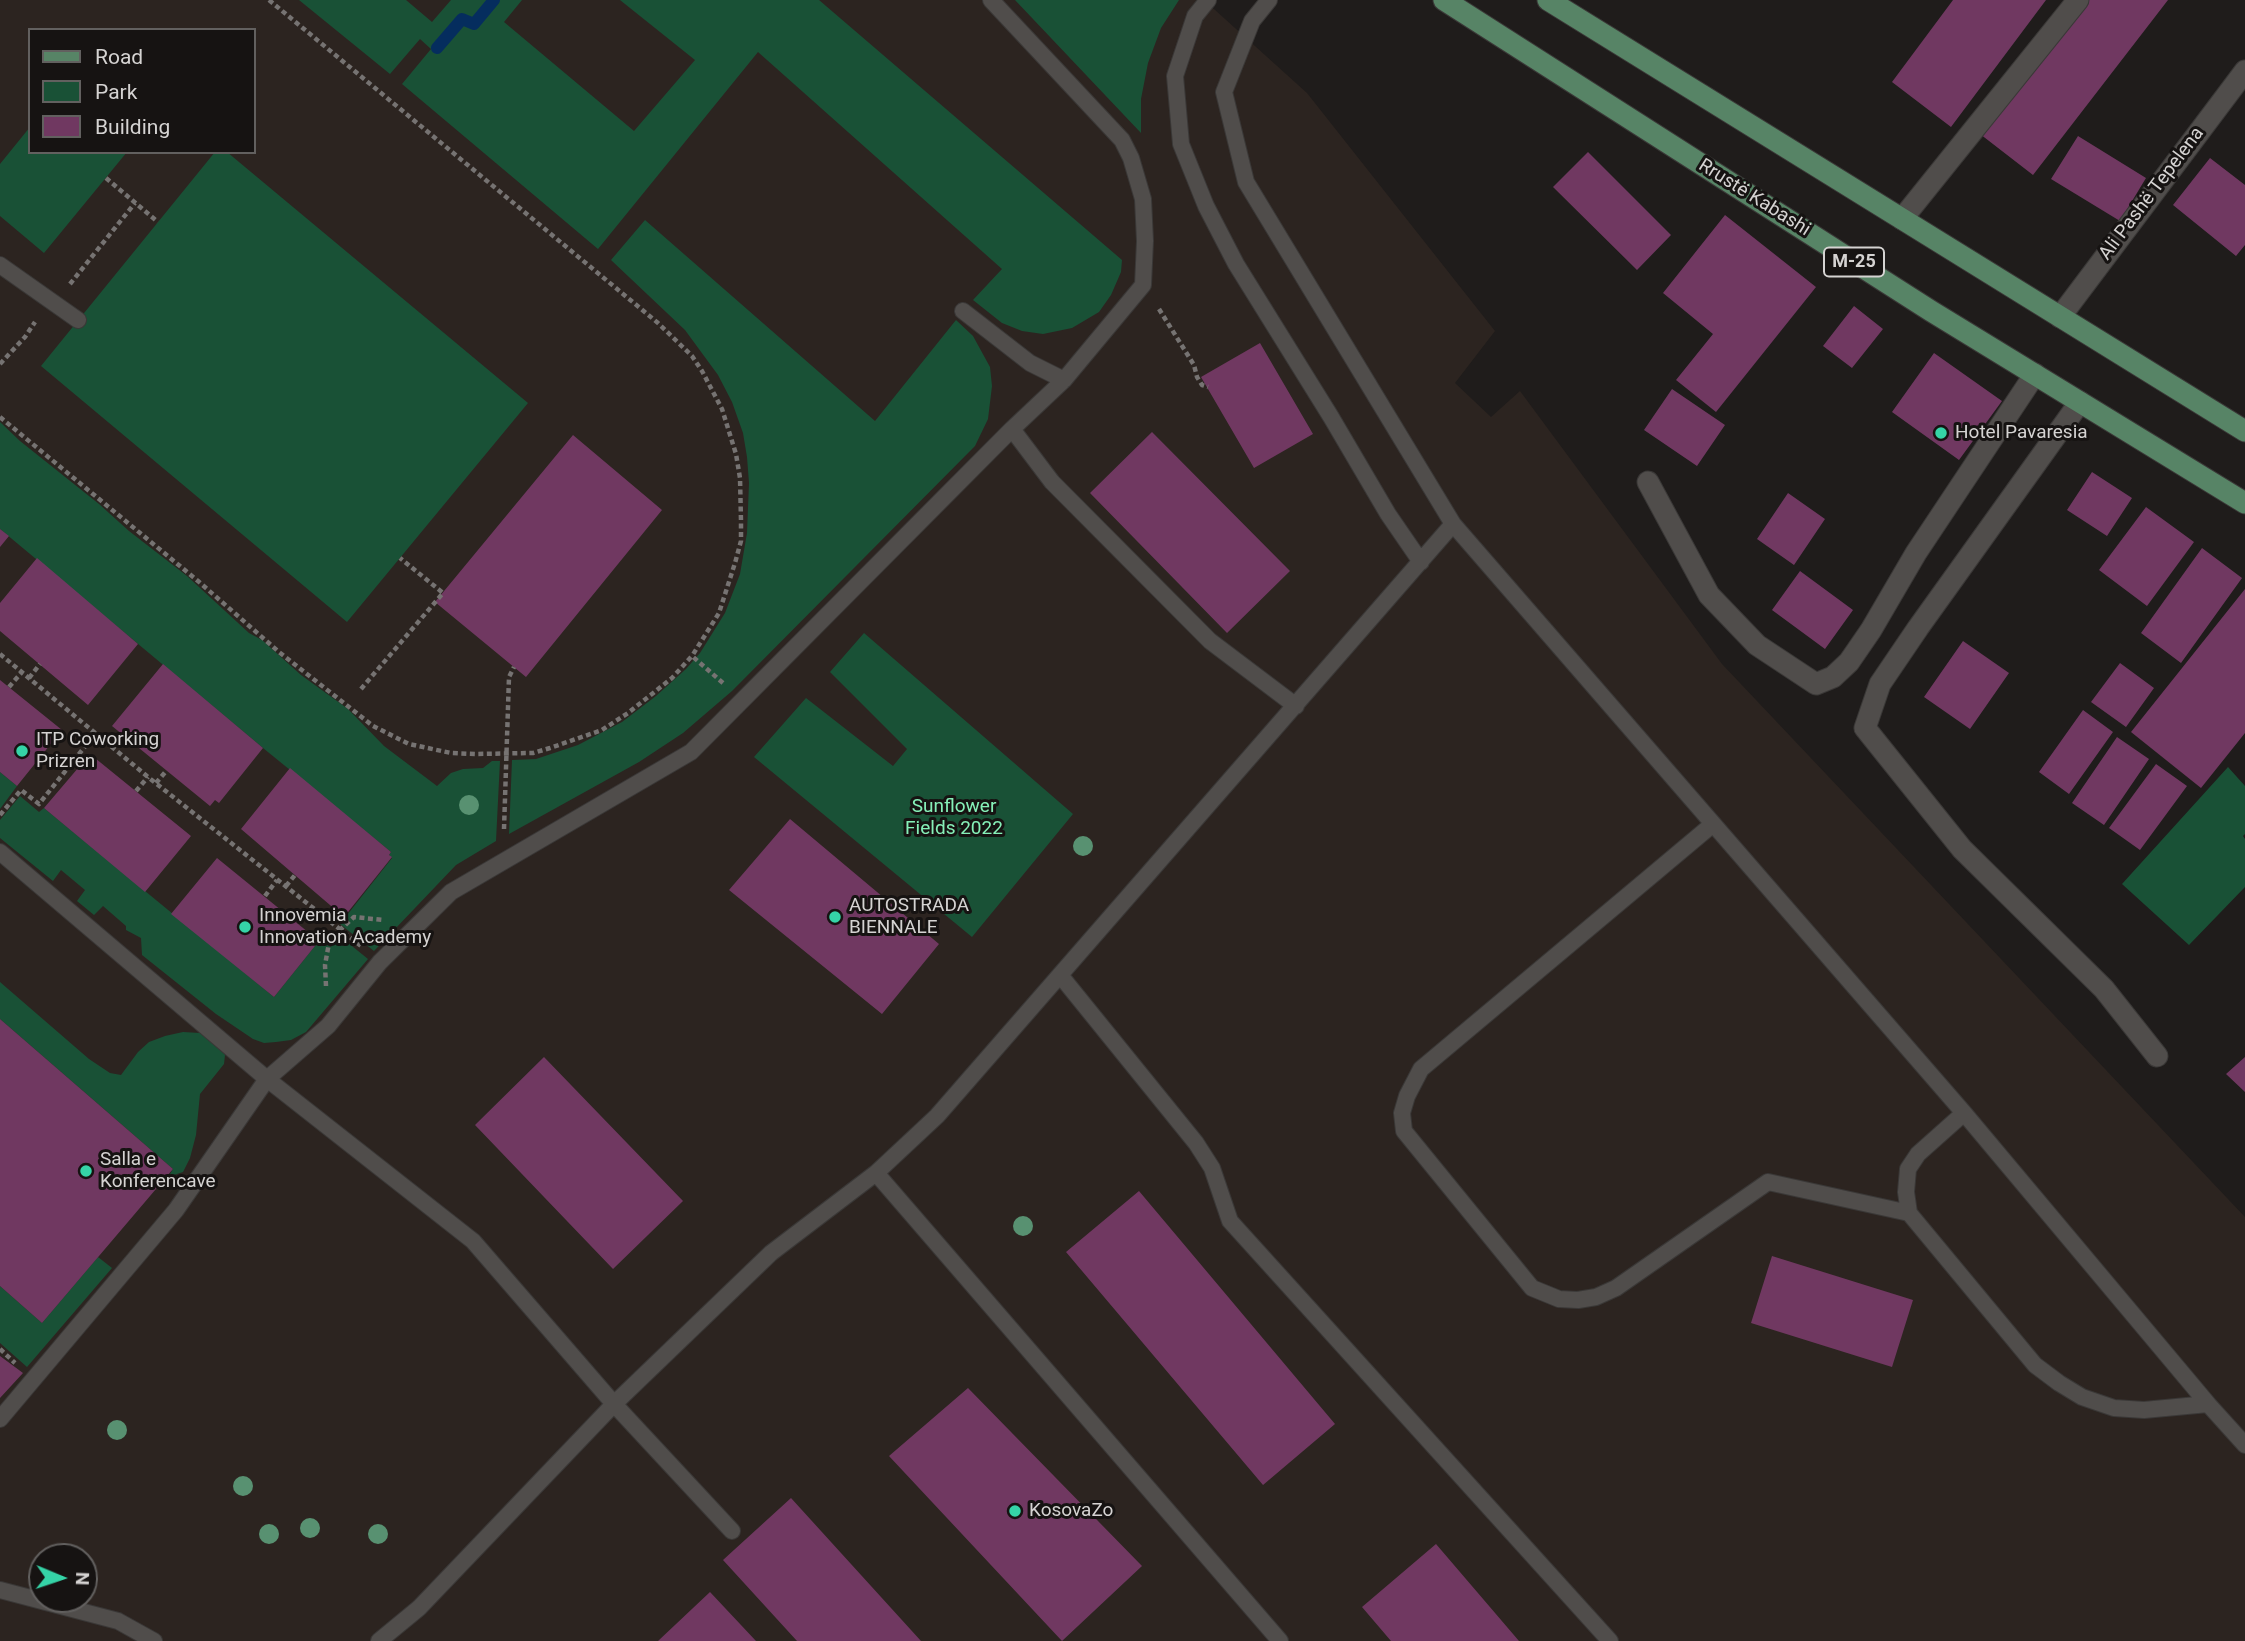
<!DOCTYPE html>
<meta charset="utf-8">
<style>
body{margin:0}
#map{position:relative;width:2245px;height:1641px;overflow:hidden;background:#1f1c1b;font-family:Roboto,sans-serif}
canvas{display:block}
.legend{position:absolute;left:28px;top:28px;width:228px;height:126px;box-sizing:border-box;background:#161312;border:2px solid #62605f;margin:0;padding:9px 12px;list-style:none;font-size:21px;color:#d5d3d2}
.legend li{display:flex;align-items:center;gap:14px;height:35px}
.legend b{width:35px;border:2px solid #62605f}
.north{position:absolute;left:28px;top:1543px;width:70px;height:70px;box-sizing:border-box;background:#161312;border:2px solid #62605f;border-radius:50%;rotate:92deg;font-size:19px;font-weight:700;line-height:28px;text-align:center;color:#d5d3d2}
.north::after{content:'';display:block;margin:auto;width:24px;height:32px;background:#35d4a7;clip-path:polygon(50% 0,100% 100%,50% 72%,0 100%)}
</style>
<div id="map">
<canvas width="2245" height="1641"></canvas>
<ul class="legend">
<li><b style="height:9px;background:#578466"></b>Road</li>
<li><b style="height:19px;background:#195136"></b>Park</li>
<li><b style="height:19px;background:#703861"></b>Building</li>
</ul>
<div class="north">N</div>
</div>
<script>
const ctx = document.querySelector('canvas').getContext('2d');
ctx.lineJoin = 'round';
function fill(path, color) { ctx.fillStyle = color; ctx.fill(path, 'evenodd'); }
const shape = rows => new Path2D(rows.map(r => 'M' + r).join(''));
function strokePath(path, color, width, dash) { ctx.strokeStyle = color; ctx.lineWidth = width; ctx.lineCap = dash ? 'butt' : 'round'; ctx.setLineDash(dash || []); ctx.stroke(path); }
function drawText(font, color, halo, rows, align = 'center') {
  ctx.font = font + ' Roboto,sans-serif'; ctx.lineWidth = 6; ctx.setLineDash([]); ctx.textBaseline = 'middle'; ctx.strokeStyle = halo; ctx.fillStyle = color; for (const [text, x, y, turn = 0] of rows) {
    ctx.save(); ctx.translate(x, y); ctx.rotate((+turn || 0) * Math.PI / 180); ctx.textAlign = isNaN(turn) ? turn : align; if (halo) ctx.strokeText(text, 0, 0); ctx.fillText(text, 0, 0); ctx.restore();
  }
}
fill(shape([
 [0,0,1204,0,1307,93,1495,331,1455,383,1491,417,1520,391,1722,664,2245,1217,2245,1641,0,1641],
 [30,30,254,30,254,152,30,152],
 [42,1557,84,1557,84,1599,42,1599]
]), '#2c2420');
fill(shape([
 [299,0,406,0,432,22,451,0,522,0,504,22,634,131,695,60,620,0,819,0,1122,260,1121,272,1111,295,1099,312,1072,328,1043,334,1022,331,1002,323,973,300,1002,269,758,52,598,249,402,84,431,49,420,39,390,74],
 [1015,0,1179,0,1161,28,1148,63,1141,99,1141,133],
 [30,127,30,152,127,152,44,253,0,216,0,164],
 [215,152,227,152,528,403,347,622,41,366],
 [645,220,875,421,956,320,973,336,990,367,992,386,988,419,975,446,732,691,683,733,639,762,509,834,512,760,536,759,578,745,622,722,656,696,686,669,700,653,725,613,740,574,747,533,749,483,747,457,743,433,732,402,718,375,685,330,611,260],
 [0,422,20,441,99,504,129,531,187,576,249,633,262,640,301,675,348,709,384,746,437,786,451,773,463,769,483,768,492,761,500,761,496,841,456,865,374,951,340,924,392,858,389,855,391,852,263,748,0,529],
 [864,633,1073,814,972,937,754,757,806,698,893,766,907,749,830,672],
 [2228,767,2245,786,2245,834,2243,836,2245,839,2245,887,2189,945,2122,884],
 [0,772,17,786,0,809],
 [20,796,39,812,44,808,274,997,319,941,331,947,336,939,342,938,368,959,306,1032,291,1040,276,1042,264,1043,253,1039,216,1014,142,955,141,938,126,930,126,926,103,906,94,915,77,901,85,890,61,870,53,881,0,838,0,820],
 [0,982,89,1059,110,1073,121,1075,138,1052,149,1042,165,1036,183,1032,200,1033,223,1049,225,1055,224,1064,200,1094,196,1135,190,1158,183,1172,174,1175,170,1174,173,1169,0,1019],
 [98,1257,112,1268,27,1367,0,1343,0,1286,42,1323]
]), '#195136');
strokePath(shape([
 [437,48,462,19,474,24,494,0]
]), '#052d5e', 12);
fill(shape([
 [1953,0,2046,0,1951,127,1892,82],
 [2083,0,2168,0,2033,175,1980,134],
 [2078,136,2146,178,2120,221,2051,179],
 [1588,152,1671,235,1637,270,1553,187],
 [2210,158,2245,185,2245,245,2236,256,2173,205],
 [1725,215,1816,287,1716,412,1676,380,1713,334,1663,293],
 [1854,306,1883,329,1852,368,1823,346],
 [1260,343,1313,434,1254,468,1201,377],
 [1934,353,2002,401,1959,460,1892,412],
 [1672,389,1725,425,1697,466,1644,430],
 [1152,432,1290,571,1227,633,1090,493],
 [573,435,662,510,526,677,435,602],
 [2092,472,2132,498,2107,536,2067,510],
 [1788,493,1825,519,1794,565,1757,539],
 [2146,507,2194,542,2147,606,2099,570],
 [0,529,9,536,0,547],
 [2202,548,2242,578,2181,663,2141,633],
 [37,558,138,644,88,705,0,631,0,603],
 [1800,571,1853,610,1825,649,1772,610],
 [2245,589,2245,733,2201,788,2131,732],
 [1963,641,2009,673,1970,729,1924,697],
 [2120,663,2154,688,2126,727,2091,702],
 [163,664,263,748,219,803,215,800,210,806,112,726],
 [0,680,62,730,17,786,0,772],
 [2083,710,2113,732,2069,794,2039,772],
 [2117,737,2149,759,2104,825,2072,803],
 [90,754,191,836,145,892,44,808],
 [2156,764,2187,786,2140,850,2109,828],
 [290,768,391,852,389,855,392,857,344,917,241,829],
 [790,819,939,944,882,1014,729,890],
 [217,858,319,941,274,997,171,914],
 [0,1019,173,1169,42,1323,0,1286],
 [544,1057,683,1201,613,1269,475,1125],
 [2245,1057,2245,1092,2226,1074],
 [1139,1191,1335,1424,1263,1485,1066,1252],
 [1772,1256,1913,1300,1892,1367,1751,1323],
 [0,1356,23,1373,0,1398],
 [968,1388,1142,1566,1062,1641,889,1456],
 [791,1498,921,1641,797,1641,723,1560],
 [1436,1544,1519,1641,1391,1641,1362,1607],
 [710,1592,756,1641,658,1641]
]), '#703861');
const lane = shape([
 [1208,0,1195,16,1175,76,1181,144,1206,206,1236,264,1331,417,1388,514,1421,562],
 [1269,0,1252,21,1224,92,1246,182,1453,524,1964,1113,2208,1404,2245,1445],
 [0,265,78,320],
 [963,311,1030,363,1064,380],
 [1012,429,1052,482,1210,641,1296,706],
 [1713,824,1421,1069,1407,1096,1402,1113,1404,1131,1532,1288,1559,1299,1578,1300,1596,1297,1616,1288,1768,1182,1909,1213],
 [0,852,267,1079,328,1026,380,962,451,892,691,752,1012,429,1064,380,1143,285,1145,241,1143,199,1131,158,1122,140,991,0],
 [1060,975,1196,1143,1212,1168,1230,1221,1610,1641],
 [1964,1113,1918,1154,1908,1169,1906,1192,1909,1213,2035,1365,2059,1383,2082,1397,2114,1408,2144,1410,2208,1404],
 [876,1173,1280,1641],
 [0,1419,176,1210,267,1079,473,1241,614,1404,732,1531],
 [0,1590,118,1621,154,1641],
 [379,1641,419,1608,614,1404,771,1253,876,1173,937,1116,1453,524]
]);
const street = shape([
 [1902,219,2078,0],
 [2060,317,2245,71],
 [2080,402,1918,628,1880,684,1865,728,1962,849,2104,989,2157,1056],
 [1648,482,1709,595,1757,645,1816,684,1833,677,1849,662,1871,630,1916,553,2035,374]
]);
const primary = shape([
 [1444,0,1931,311,2245,503],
 [1548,0,2245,431]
]);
strokePath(lane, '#3a3837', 18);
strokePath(street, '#3a3837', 23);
strokePath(primary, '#3a3837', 23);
strokePath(shape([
 [269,0,658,323,692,356,702,371,722,409,736,454,740,478,741,521,741,541,735,563,719,613,692,656],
 [106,178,158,222],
 [70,284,135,203],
 [1159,309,1194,365,1197,377,1202,385,1208,387],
 [0,364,25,337,35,322],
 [0,417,198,581,279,652,373,726,409,744,451,753,475,754,533,753,550,748,602,730,628,713,672,678,692,656,723,683],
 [0,654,148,777,361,946],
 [29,678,40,664],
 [9,687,22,672],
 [361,689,443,593,400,558],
 [156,783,167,770],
 [136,791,148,777],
 [0,815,21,790,39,804,95,734],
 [504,829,509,677,514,667],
 [286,886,295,875],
 [265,896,277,880],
 [326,986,325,965,329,943,341,929,354,917,384,920],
 [0,1349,15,1363]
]), '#767372', 4.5, [5, 3.5]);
strokePath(lane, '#504d4b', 16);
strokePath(street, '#504d4b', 21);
strokePath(primary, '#578466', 21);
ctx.fillStyle = '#589171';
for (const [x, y] of [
 [469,805],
 [1083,846],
 [1023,1226],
 [117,1430],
 [243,1486],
 [310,1528],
 [269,1534],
 [378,1534]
]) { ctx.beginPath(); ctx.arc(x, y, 10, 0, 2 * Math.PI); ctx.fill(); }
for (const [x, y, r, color] of [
 [1941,433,7,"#35d4a7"],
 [22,751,7,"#35d4a7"],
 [835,917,7,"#35d4a7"],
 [245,927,7,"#35d4a7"],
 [86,1171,7,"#35d4a7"],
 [1015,1511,7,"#35d4a7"]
]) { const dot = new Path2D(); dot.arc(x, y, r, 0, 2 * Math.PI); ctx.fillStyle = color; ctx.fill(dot); strokePath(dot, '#161312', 2.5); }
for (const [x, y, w] of [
 [1854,262,60]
]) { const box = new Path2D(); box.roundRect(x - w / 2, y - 14.5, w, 29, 5); ctx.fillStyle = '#161312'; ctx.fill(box); strokePath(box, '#d5d3d2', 2); }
drawText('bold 18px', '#d5d3d2', null, [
 ["M-25",1854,262]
]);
drawText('19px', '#d5d3d2', '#161312', [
 ["Ali Pashë Tepelena",2152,194,-53],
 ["Rrustë Kabashi",1754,198,32]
]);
drawText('19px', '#d5d3d2', '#161312', [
 ["Hotel Pavaresia",1955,433],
 ["ITP Coworking",36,740],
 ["Prizren",36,762],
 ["AUTOSTRADA",849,906],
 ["BIENNALE",849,928],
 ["Innovemia",259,916],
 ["Innovation Academy",259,938],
 ["Salla e",100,1160],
 ["Konferencave",100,1182],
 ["KosovaZo",1029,1511]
], 'left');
drawText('19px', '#86f0b8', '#161312', [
 ["Sunflower",954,807],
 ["Fields 2022",954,829]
]);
</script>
